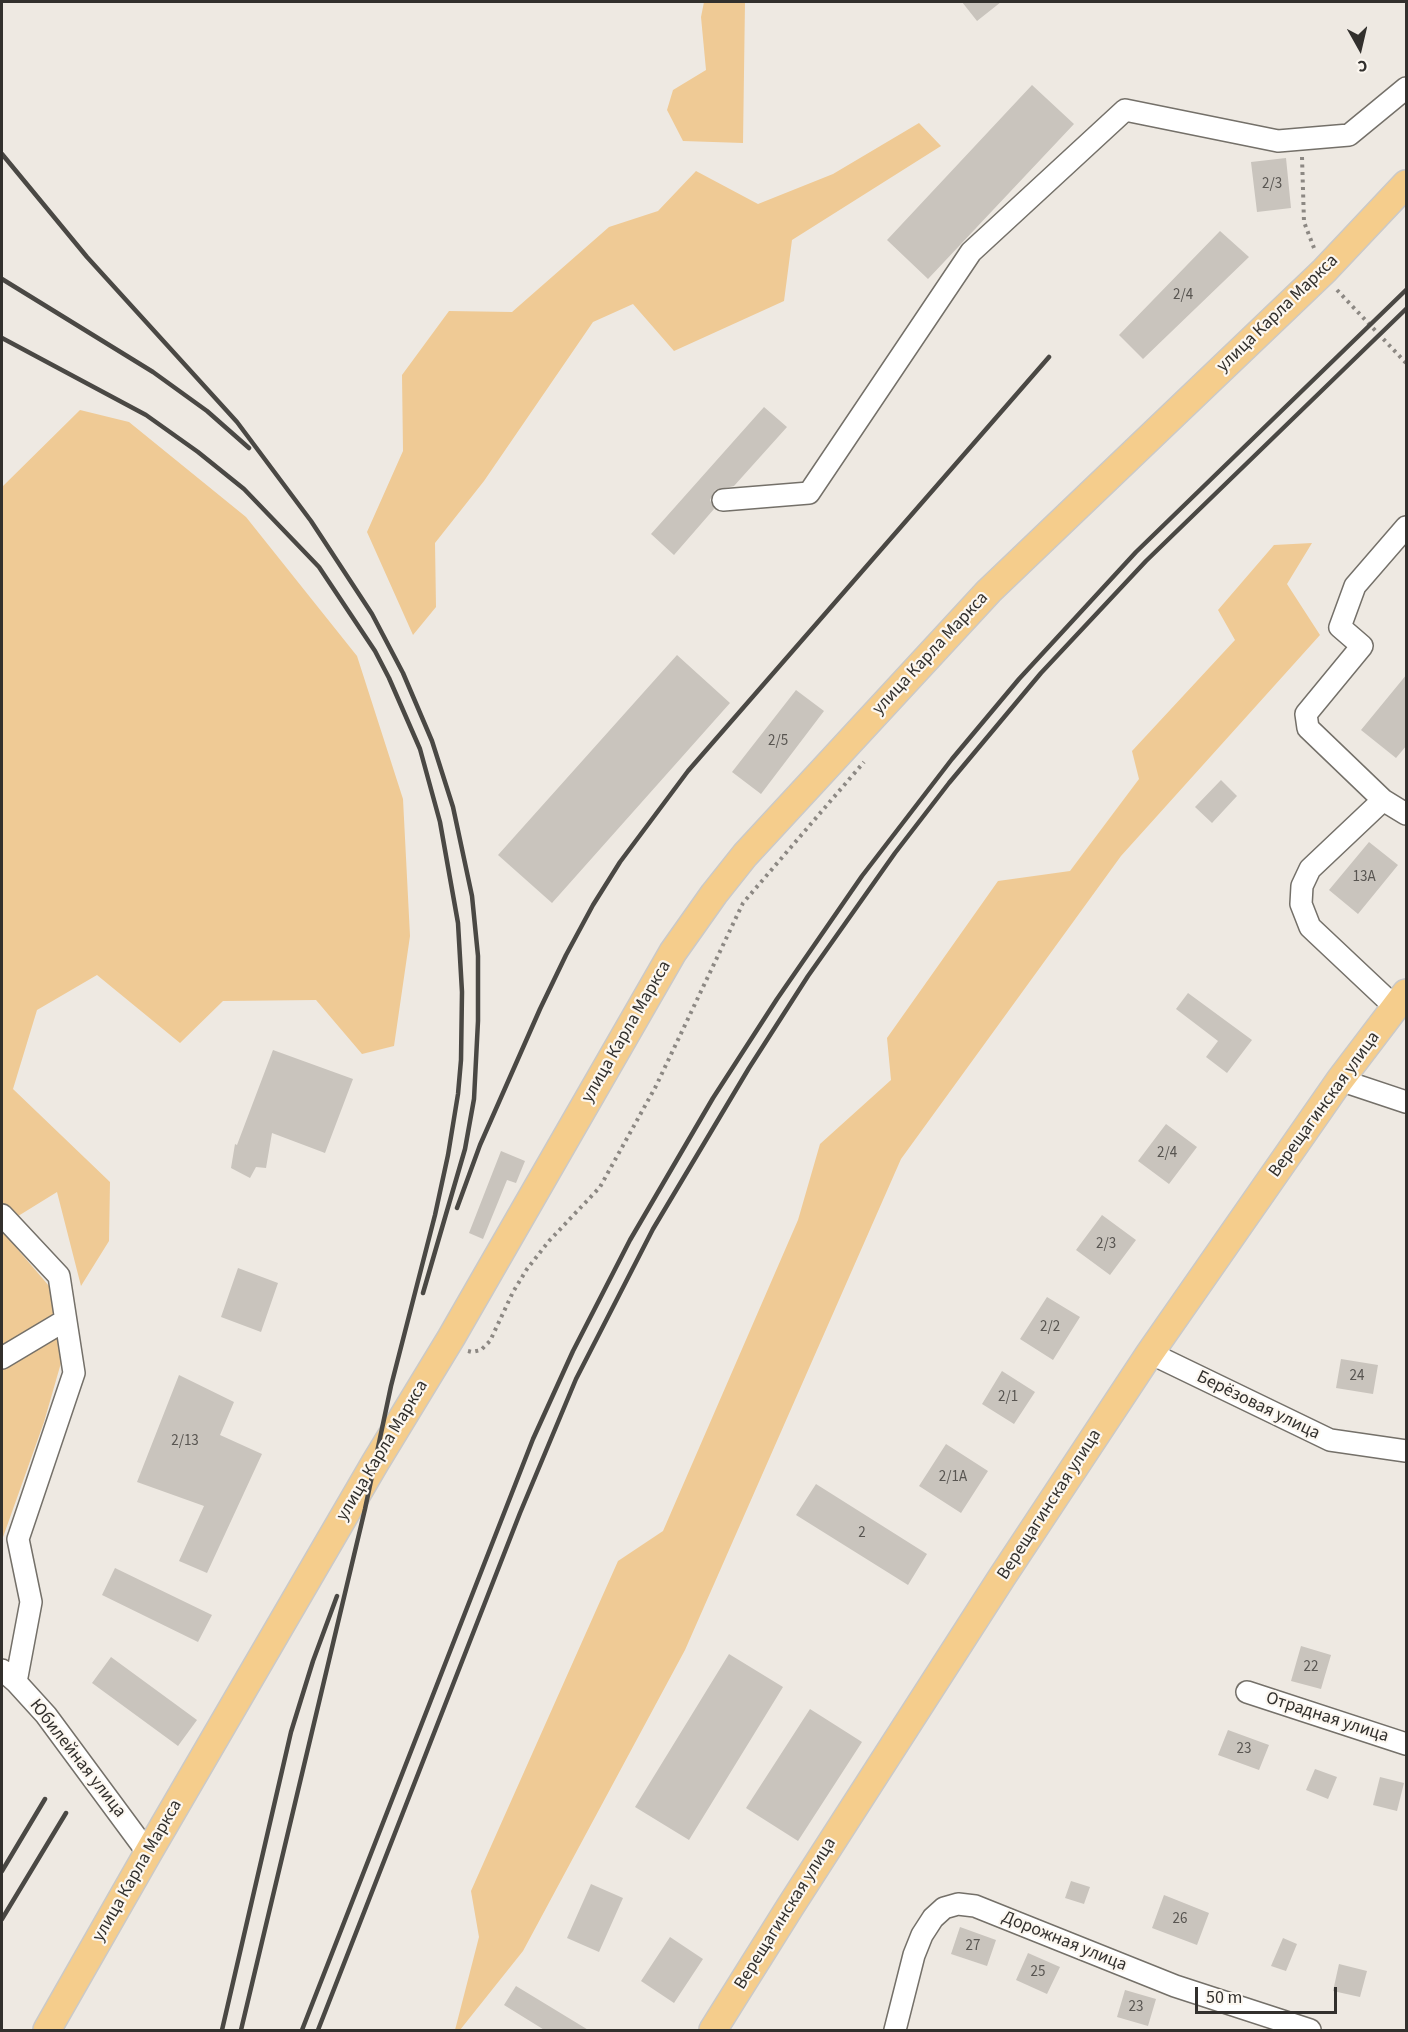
<!DOCTYPE html>
<meta charset="utf-8">
<style>
body{margin:0}
#map{position:relative;width:1408px;height:2032px;overflow:hidden;background:#eee9e2;font-family:"Source Sans 3",sans-serif}
canvas{display:block}
.frame{position:absolute;inset:0;border:3px solid #32302d;pointer-events:none}
.north{position:absolute;left:1330px;top:18px;width:60px;height:60px;-webkit-text-stroke:4px #fcf7f0;paint-order:stroke;rotate:172deg;font-size:16px;font-weight:700;line-height:24px;text-align:center;color:#32302d}
.north::after{content:'';display:block;margin:auto;width:21px;height:27px;background:#32302d;clip-path:polygon(50% 0,100% 100%,50% 72%,0 100%)}
.scale{position:absolute;left:1195px;top:1987px;width:142px;height:27px;box-sizing:border-box;border:3px solid #32302d;border-top:0;padding-left:8px;font-size:18px;line-height:21px;white-space:nowrap;color:#32302d;-webkit-text-stroke:4px #fcf7f0;paint-order:stroke}
</style>
<div id="map">
<canvas width="1408" height="2032"></canvas>
<div class="frame"></div>
<div class="north">С</div>
<div class="scale">50 m</div>
</div>
<script>
const ctx = document.querySelector('canvas').getContext('2d');
ctx.lineJoin = 'round';
function fill(path, color) { ctx.fillStyle = color; ctx.fill(path, 'evenodd'); }
const shape = rows => new Path2D(rows.map(r => 'M' + r).join(''));
function strokePath(path, color, width, dash) { ctx.strokeStyle = color; ctx.lineWidth = width; ctx.lineCap = dash ? 'butt' : 'round'; ctx.setLineDash(dash || []); ctx.stroke(path); }
function drawText(font, color, halo, rows, align = 'center') {
  ctx.font = font + ' "Source Sans 3",sans-serif'; ctx.lineWidth = 4.5; ctx.setLineDash([]); ctx.textBaseline = 'middle'; ctx.strokeStyle = halo; ctx.fillStyle = color; for (const [text, x, y, turn = 0] of rows) {
    ctx.save(); ctx.translate(x, y); ctx.rotate((+turn || 0) * Math.PI / 180); ctx.textAlign = isNaN(turn) ? turn : align; if (halo) ctx.strokeText(text, 0, 0); ctx.fillText(text, 0, 0); ctx.restore();
  }
}
fill(shape([
 [704,2,745,2,743,143,683,141,667,110,673,90,706,70,701,17],
 [919,123,941,146,792,240,784,301,674,351,633,304,593,322,484,481,435,543,436,607,413,635,367,532,403,451,402,375,449,311,512,312,609,227,658,211,696,171,758,204,833,174],
 [80,410,129,422,246,517,357,656,403,799,410,936,394,1046,362,1054,316,1000,223,1001,180,1043,97,975,37,1010,13,1089,110,1182,109,1241,81,1286,57,1192,2,1226,2,487],
 [1312,543,1287,584,1320,635,1121,856,901,1159,685,1650,523,1951,460,2030,455,2030,479,1937,471,1891,618,1561,663,1531,798,1220,820,1144,891,1080,887,1038,998,881,1070,871,1139,779,1132,751,1235,640,1218,610,1274,545],
 [2,1231,55,1293,63,1356,44,1422,2,1540]
]), '#efca95');
fill(shape([
 [962,2,1001,2,977,21],
 [1032,85,1074,124,928,279,887,240],
 [1286,158,1291,208,1257,212,1251,162],
 [1220,231,1249,257,1143,359,1119,335],
 [764,407,787,427,734,486,715,490,710,500,714,509,674,555,651,534],
 [677,655,730,703,552,903,498,855],
 [1407,674,1407,745,1396,758,1361,730],
 [796,690,824,711,761,794,732,772],
 [1221,780,1237,796,1212,823,1195,807],
 [1369,842,1398,865,1358,914,1329,890],
 [1188,993,1252,1040,1227,1073,1206,1057,1218,1041,1176,1009],
 [273,1050,353,1079,325,1153,272,1133,266,1168,256,1167,250,1178,231,1168,235,1144,237,1145],
 [1166,1124,1197,1147,1169,1184,1138,1161],
 [501,1151,525,1161,516,1183,507,1180,483,1239,469,1233],
 [1102,1215,1136,1240,1110,1275,1076,1250],
 [238,1268,278,1283,261,1332,221,1317],
 [1047,1297,1080,1317,1053,1360,1020,1339],
 [1341,1359,1378,1365,1373,1394,1336,1388],
 [1002,1371,1035,1392,1014,1424,982,1404],
 [179,1375,234,1402,220,1435,262,1454,207,1573,179,1561,204,1506,137,1482],
 [946,1444,988,1471,961,1513,919,1486],
 [816,1484,927,1554,908,1585,796,1515],
 [115,1568,212,1615,198,1642,102,1595],
 [1301,1646,1331,1655,1321,1689,1291,1681],
 [729,1654,783,1687,689,1840,635,1807],
 [111,1657,197,1720,178,1746,92,1683],
 [810,1709,862,1742,798,1841,746,1808],
 [1228,1730,1269,1745,1259,1770,1218,1755],
 [1315,1769,1337,1777,1328,1799,1306,1790],
 [1380,1777,1404,1783,1397,1811,1373,1805],
 [1071,1881,1090,1887,1084,1904,1065,1898],
 [591,1884,623,1898,599,1952,567,1938],
 [1164,1895,1209,1913,1197,1945,1152,1928],
 [960,1927,996,1940,987,1966,951,1954],
 [670,1937,703,1959,674,2003,641,1981],
 [1283,1938,1297,1944,1286,1971,1271,1966],
 [1028,1953,1060,1967,1047,1994,1016,1980],
 [1339,1964,1367,1971,1360,1997,1333,1991],
 [516,1986,590,2031,546,2031,504,2005],
 [1125,1990,1156,1999,1148,2026,1117,2017]
]), '#c9c4bd');
const minor = shape([
 [723,500,809,493,971,252,1125,110,1278,141,1349,135,1406,88],
 [1406,527,1355,586,1340,627,1362,646,1306,714,1308,728,1383,800,1406,814],
 [1383,800,1310,869,1302,886,1301,904,1310,927,1396,1008],
 [1340,1080,1406,1102],
 [2,1215,59,1276,74,1373,18,1539,31,1602,16,1682],
 [1150,1353,1330,1440,1406,1451],
 [2,1358,59,1324],
 [2,1670,16,1682,46,1715,148,1853],
 [1247,1692,1406,1744],
 [895,2030,914,1955,922,1935,933,1918,944,1908,958,1904,975,1906,1175,1986,1310,2030]
]);
const major = shape([
 [47,2030,148,1853,375,1463,451,1338,673,952,714,894,745,855,989,591,1324,271,1406,184],
 [713,2030,790,1907,1002,1577,1150,1353,1340,1080,1406,993]
]);
strokePath(minor, '#747069', 24);
strokePath(major, '#cac9c8', 30);
strokePath(shape([
 [1302,157,1304,222,1314,248],
 [1337,290,1406,363],
 [468,1351,472,1352,481,1350,490,1341,513,1292,527,1269,549,1241,600,1187,656,1086,743,903,864,762]
]), '#8c8883', 4, [3, 4.5]);
strokePath(minor, '#fff', 21);
strokePath(major, '#f5cd8c', 27);
strokePath(shape([
 [2,154,87,257,237,422,311,521,372,614,403,673,432,741,453,807,472,896,478,956,478,1021,474,1099,465,1149,423,1293],
 [2,279,153,372,207,411,249,448],
 [2,338,146,415,198,452,244,489,319,567,375,651,389,678,420,749,440,822,458,923,462,992,461,1060,458,1094,448,1155,435,1215,391,1386,365,1509,241,2030],
 [457,1208,480,1145,540,1009,566,955,593,905,620,862,688,771,1049,357],
 [2,1871,45,1799],
 [2,1919,66,1813],
 [222,2030,291,1732,313,1661,337,1596],
 [302,2030,533,1439,573,1351,630,1240,713,1098,777,999,862,876,952,759,1019,679,1136,552,1406,290],
 [318,2030,520,1513,576,1379,653,1229,749,1068,808,976,895,853,949,783,1041,673,1146,561,1406,309]
]), '#4a4844', 4.5);
drawText('15px', '#585551', null, [
 ["2/3",1272,185],
 ["2/4",1183,296],
 ["2/5",778,742],
 ["13А",1364,878],
 ["2/4",1167,1154],
 ["2/3",1106,1245],
 ["2/2",1050,1328],
 ["24",1357,1377],
 ["2/1",1008,1398],
 ["2/13",185,1442],
 ["2/1А",953,1478],
 ["2",862,1534],
 ["22",1311,1668],
 ["23",1244,1750],
 ["26",1180,1920],
 ["27",973,1947],
 ["25",1038,1973],
 ["23",1136,2008]
]);
drawText('18px', '#32302d', '#fcf7f0', [
 ["улица Карла Маркса",1278,314,-44],
 ["улица Карла Маркса",931,654,-47],
 ["улица Карла Маркса",627,1032,-60],
 ["Верещагинская улица",1325,1105,-54],
 ["Берёзовая улица",1258,1406,26],
 ["улица Карла Маркса",383,1451,-59],
 ["Верещагинская улица",1050,1505,-57],
 ["Отрадная улица",1327,1718,18],
 ["Юбилейная улица",77,1759,52],
 ["улица Карла Маркса",138,1871,-60],
 ["Верещагинская улица",786,1914,-58],
 ["Дорожная улица",1064,1942,22]
]);
</script>
